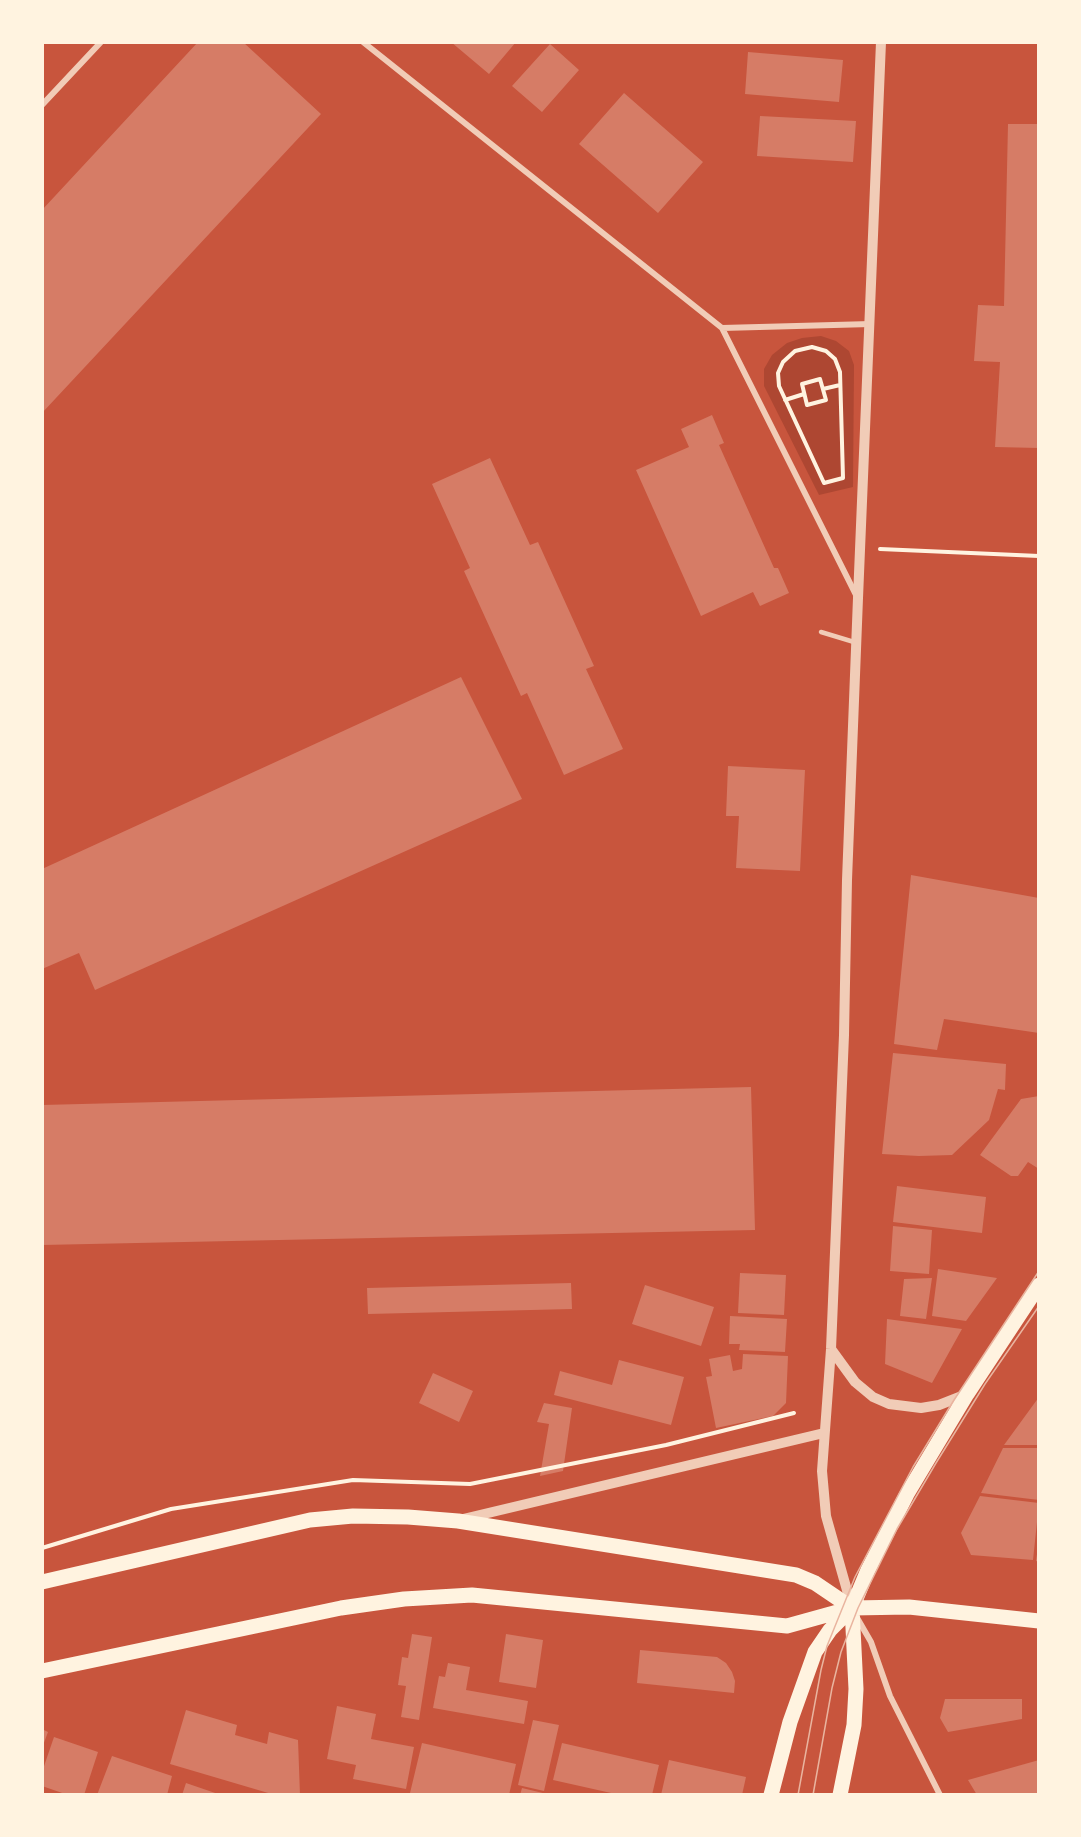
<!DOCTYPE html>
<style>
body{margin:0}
#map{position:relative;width:1081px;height:1837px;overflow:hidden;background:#c8553d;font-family:"DM Sans",sans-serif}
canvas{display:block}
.frame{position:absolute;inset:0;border:44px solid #fff3e0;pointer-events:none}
</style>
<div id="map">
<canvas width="1081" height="1837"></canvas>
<div class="frame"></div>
</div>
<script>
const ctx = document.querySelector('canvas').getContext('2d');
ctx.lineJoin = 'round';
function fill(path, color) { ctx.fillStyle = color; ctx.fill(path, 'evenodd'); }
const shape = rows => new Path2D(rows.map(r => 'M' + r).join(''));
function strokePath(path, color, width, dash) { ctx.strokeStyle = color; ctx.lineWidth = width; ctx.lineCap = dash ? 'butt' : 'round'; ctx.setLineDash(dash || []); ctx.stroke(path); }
fill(shape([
 [821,336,836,341,849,351,854,365,853,487,819,495,764,386,764,369,772,355,787,343,802,338]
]), '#ae4732');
fill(shape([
 [198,42,243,42,321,114,42,413,42,210],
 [451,42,516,42,489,74],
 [550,44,579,70,542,112,512,86],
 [748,52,843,60,839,102,745,94],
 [624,93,703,162,658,213,579,144],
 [760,116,856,121,853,162,757,156],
 [1008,124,1039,124,1039,448,995,447,1000,362,974,361,978,305,1004,306],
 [712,415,724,443,719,445,774,568,778,568,789,593,760,606,753,592,701,616,636,470,689,447,681,429],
 [490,458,530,545,538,542,594,666,586,669,623,749,564,775,527,693,521,696,464,571,470,568,432,484],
 [461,677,522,799,95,990,79,953,42,969,42,869],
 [728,766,805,770,800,871,736,868,739,816,726,816],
 [911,875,1039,898,1039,1033,944,1019,937,1050,894,1044],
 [893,1053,1006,1064,1005,1090,998,1089,989,1120,952,1155,919,1156,882,1154],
 [751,1087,755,1230,42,1245,42,1105],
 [1039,1096,1039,1169,1028,1162,1018,1176,1011,1176,980,1155,1021,1099],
 [897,1186,986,1197,982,1233,893,1222],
 [893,1226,932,1230,929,1274,890,1271],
 [938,1269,997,1278,966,1321,932,1316],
 [740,1273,786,1275,784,1315,738,1313],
 [932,1278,926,1319,900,1316,904,1279],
 [571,1283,572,1309,368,1314,367,1288],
 [645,1285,714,1307,701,1346,632,1324],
 [730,1316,787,1319,785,1352,739,1350,740,1344,729,1344],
 [887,1319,962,1329,932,1383,885,1364],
 [743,1354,788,1356,786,1403,773,1416,716,1428,706,1377,712,1376,709,1359,730,1355,733,1371,742,1369],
 [619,1360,684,1377,671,1425,554,1395,560,1371,612,1385],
 [433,1373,473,1391,459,1422,419,1403],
 [1039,1397,1039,1445,1004,1445],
 [544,1403,572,1408,563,1471,540,1476,549,1424,537,1422],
 [1003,1448,1039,1448,1039,1500,981,1493],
 [980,1496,1039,1503,1033,1560,971,1555,961,1533],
 [1038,1547,1039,1547,1039,1562,1036,1561],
 [412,1634,432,1637,419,1720,401,1717,406,1686,398,1685,402,1657,408,1658],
 [506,1634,543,1640,536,1688,499,1682],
 [640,1650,717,1657,726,1663,732,1672,735,1681,734,1693,637,1683],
 [448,1663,470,1667,466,1690,528,1701,524,1724,433,1708,439,1676,445,1677],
 [945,1699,1022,1699,1022,1719,948,1732,940,1718],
 [337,1706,376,1714,371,1739,414,1747,406,1789,353,1779,356,1765,327,1759],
 [186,1710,237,1725,235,1735,267,1744,269,1732,298,1740,300,1795,275,1795,170,1764],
 [533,1720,559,1725,544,1791,518,1785],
 [42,1729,48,1732,42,1748],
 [54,1737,98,1752,84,1795,68,1795,42,1786,42,1772],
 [422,1743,516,1764,509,1795,417,1795,410,1793],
 [562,1743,659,1765,652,1795,620,1795,553,1780],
 [112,1756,172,1776,167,1795,97,1795],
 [669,1760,746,1777,742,1795,661,1795],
 [1039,1760,1039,1795,977,1795,968,1780],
 [186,1783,221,1795,182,1795],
 [522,1788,547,1794,547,1795,520,1795]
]), '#d67c66');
strokePath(shape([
 [812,347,826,351,835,359,840,372,843,478,824,483,779,386,778,373,783,362,795,351,812,347],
 [820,379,826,400,807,405,802,384,820,379],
 [823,389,840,385],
 [785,400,804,394],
 [880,549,1039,556],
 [42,1548,171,1509,353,1480,470,1484,666,1445,794,1413]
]), '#fff3e0', 4);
strokePath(shape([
 [821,632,854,642]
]), '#f1ccb7', 4.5);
strokePath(shape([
 [363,42,722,328,856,595],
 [42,105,101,42],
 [722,328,871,324],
 [856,1616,871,1642,890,1696,940,1795]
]), '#f1ccb7', 6);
strokePath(shape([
 [831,1349,855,1382,873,1397,889,1404,921,1408,939,1405,967,1394],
 [463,1519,824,1433],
 [852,1608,826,1516,822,1471,831,1349,844,1035,847,880,858,598,881,42]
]), '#f1ccb7', 10);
strokePath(shape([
 [42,1582,310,1520,353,1516,408,1517,458,1521,796,1575,815,1583,852,1608],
 [42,1671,341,1608,404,1599,472,1595,787,1626,852,1608,909,1607,1039,1621],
 [771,1795,790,1722,815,1652,830,1630,852,1608,868,1570,907,1494,967,1394,1039,1285],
 [840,1795,854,1725,856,1689,852,1608]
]), '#fff3e0', 15);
strokePath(shape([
 [798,1795,821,1670,827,1646,855,1577,913,1467,954,1400,1039,1271],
 [813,1795,832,1688,841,1652,858,1608,897,1529,936,1463,985,1384,1039,1306]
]), '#e9b49f', 1.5);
</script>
